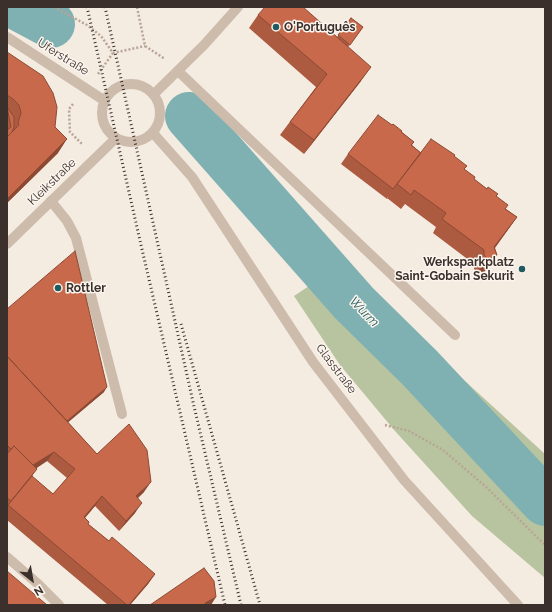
<!DOCTYPE html>
<meta charset="utf-8">
<style>
body{margin:0}
#map{position:relative;width:552px;height:612px;overflow:hidden;background:#f4ebe1;font-family:Raleway,sans-serif}
canvas{display:block}
.frame{position:absolute;inset:0;border:8px solid #3b302b;pointer-events:none}
.north{position:absolute;left:12px;top:560px;width:40px;height:40px;-webkit-text-stroke:3px #fbf5ee;paint-order:stroke;rotate:149deg;font-size:11px;font-weight:700;line-height:16px;text-align:center;color:#3b302b}
.north::after{content:'';display:block;margin:auto;width:14px;height:18px;background:#3b302b;clip-path:polygon(50% 0,100% 100%,50% 72%,0 100%)}
</style>
<div id="map">
<canvas width="552" height="612"></canvas>
<div class="frame"></div>
<div class="north">N</div>
</div>
<script>
const ctx = document.querySelector('canvas').getContext('2d');
ctx.lineJoin = 'round';
function fill(path, color) { ctx.fillStyle = color; ctx.fill(path, 'evenodd'); }
const shape = rows => new Path2D(rows.map(r => 'M' + r).join(''));
function strokePath(path, color, width, dash) { ctx.strokeStyle = color; ctx.lineWidth = width; ctx.lineCap = dash ? 'butt' : 'round'; ctx.setLineDash(dash || []); ctx.stroke(path); }
function drawText(font, color, halo, rows, align = 'center') {
  ctx.font = font + ' Raleway,sans-serif'; ctx.lineWidth = 3; ctx.setLineDash([]); ctx.textBaseline = 'middle'; ctx.strokeStyle = halo; ctx.fillStyle = color; for (const [text, x, y, turn = 0] of rows) {
    ctx.save(); ctx.translate(x, y); ctx.rotate((+turn || 0) * Math.PI / 180); ctx.textAlign = isNaN(turn) ? turn : align; if (halo) ctx.strokeText(text, 0, 0); ctx.fillText(text, 0, 0); ctx.restore();
  }
}
fill(shape([
 [7,7,70,7,64,18,34,32,7,16],
 [339,266,545,454,545,578,472,516,395,431,340,365,294,296]
]), '#b8c4a0');
strokePath(shape([
 [19,7,51,24],
 [189,116,354,303,420,368,545,502]
]), '#7fb0b2', 48);
strokePath(shape([
 [54,7,87,25,101,36,113,53,145,46],
 [137,7,145,46,165,59],
 [98,74,113,53],
 [73,104,69,109,70,132,82,144],
 [385,425,409,431,443,450,485,486,545,545]
]), '#b9a596', 2.5, [2, 2]);
strokePath(shape([
 [178,71,455,335],
 [51,201,67,221,76,238,122,414]
]), '#cdbbac', 10);
strokePath(shape([
 [153,133,192,177,313,362,404,480,518,605],
 [7,244,116,138],
 [7,557,38,584,59,605]
]), '#cdbbac', 10);
strokePath(shape([
 [7,37,105,101],
 '102 113a29 29 0 1 1 58 0a29 29 0 1 1-58 0Z',
 [154,94,204,45,238,7]
]), '#cdbbac', 10);
strokePath(shape([
 [87,7,141,245,225,605],
 [105,7,193,402,241,605],
 [181,324,260,605]
]), '#3b302b', 3, [1, 3]);
fill(shape([
 [258,15,337,37,351,18,363,27,348,47,361,81,304,154,280,135,316,87,249,28],
 [7,52,55,127,58,153,7,203],
 [402,132,414,142,412,145,421,153,454,156,464,169,474,179,496,196,506,209,517,217,495,248,497,255,487,269,484,272,478,272,474,269,474,264,433,233,436,227,405,204,401,209,387,198,388,197,387,199,341,164,348,154],
 [7,309,104,392,68,422,97,454,144,492,138,498,135,513,119,531,95,506,85,518,88,524,109,541,155,574,148,584,130,605,108,605,7,520],
 [47,461,67,478,53,494,32,477,36,468]
]), '#ac5a40');
fill(shape([
 [371,67,361,81,304,154,314,140],
 [67,139,58,153,7,203,7,199],
 [517,217,507,231,485,261,494,247],
 [497,255,487,269,484,272,478,272,488,259],
 [107,387,104,392,59,430,62,425],
 [54,452,47,461,22,478,29,468],
 [151,482,144,492,129,506,136,496],
 [102,496,95,506,77,527,84,517],
 [142,503,135,513,119,531,126,521],
 [155,574,148,584,130,605,129,605],
 [216,597,211,605,203,605,205,603]
]), '#8c4a34');
const building = shape([
 [265,7,303,7,371,67,314,140,290,122,327,74,258,15,265,7],
 [351,18,363,27,350,45,338,35,351,18],
 [7,52,43,76,53,93,57,107,55,127,67,139,7,199,7,137,19,125,18,123,21,113,19,105,13,99,7,95,7,52],
 [7,107,14,117,14,127,12,132,7,137,7,130,11,127,7,107],
 [378,115,392,125,393,124,402,131,401,132,414,142,411,145,421,153,393,189,348,154,378,115],
 [431,139,455,155,454,156,467,166,464,169,475,177,474,179,487,189,488,187,498,194,496,196,508,205,505,209,517,217,494,247,497,255,493,258,488,259,484,255,484,250,442,219,446,213,414,190,411,195,397,184,431,139],
 [75,251,107,387,67,421,7,356,7,309,75,251],
 [7,356,97,454,129,424,147,450,151,482,136,496,142,503,126,521,102,496,84,517,89,522,88,524,109,541,112,537,155,574,129,605,127,605,8,505,32,476,53,494,75,469,54,452,33,465,14,446,11,449,7,445,7,356],
 [14,446,37,469,11,501,7,498,7,454,14,446],
 [204,568,214,581,216,597,205,603,206,605,150,605,204,568],
 [7,571,47,605,7,605,7,571]
]);
fill(building, '#c8694b');
strokePath(building, '#8c4a34', 1);
for (const [x, y, r, color] of [
 [276,27,4,"#1f5a5e"],
 [522,269,4,"#1f5a5e"],
 [58,288,4,"#1f5a5e"]
]) { const dot = new Path2D(); dot.arc(x, y, r, 0, 2 * Math.PI); ctx.fillStyle = color; ctx.fill(dot); strokePath(dot, '#fbf5ee', 1.5); }
drawText('bold 12px', '#3b302b', '#fbf5ee', [
 ["O'Português",284,27],
 ["Werksparkplatz",514,262,"right"],
 ["Saint-Gobain Sekurit",514,276,"right"],
 ["Rottler",66,288]
], 'left');
drawText('12px', '#3b302b', '#fbf5ee', [
 ["Uferstraße",63,57,32],
 ["Kleikstraße",52,182,-44],
 ["Glasstraße",336,369,53]
]);
drawText('italic 13px', '#1f5a5e', '#fbf5ee', [
 ["Wurm",364,312,46]
]);
</script>
